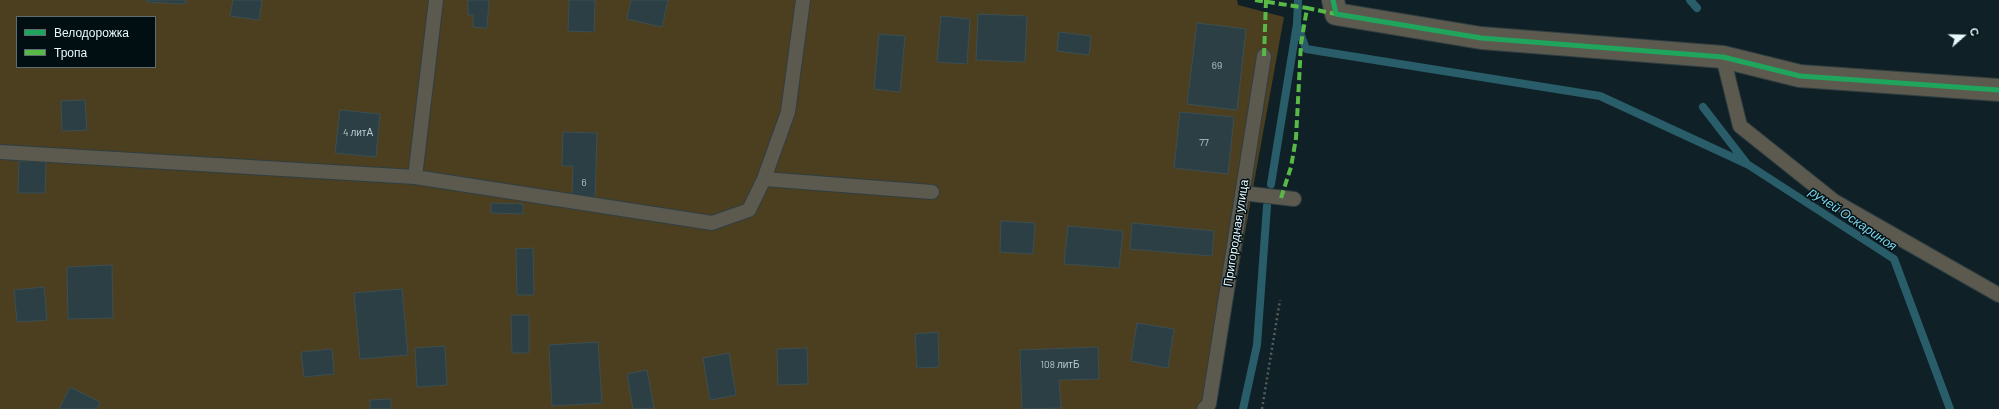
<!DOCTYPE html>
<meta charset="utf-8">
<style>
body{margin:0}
#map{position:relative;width:1999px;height:409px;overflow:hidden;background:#0f2126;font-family:Barlow,sans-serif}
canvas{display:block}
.legend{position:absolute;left:16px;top:16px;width:140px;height:52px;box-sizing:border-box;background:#010f13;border:1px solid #5d6d71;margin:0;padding:5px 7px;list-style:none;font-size:12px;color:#e7f9fd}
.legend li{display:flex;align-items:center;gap:8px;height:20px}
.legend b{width:20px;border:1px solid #5d6d71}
.north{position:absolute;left:1943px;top:16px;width:40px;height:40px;-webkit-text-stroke:3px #010f13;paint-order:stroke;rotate:70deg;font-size:11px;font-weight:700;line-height:16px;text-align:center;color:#e7f9fd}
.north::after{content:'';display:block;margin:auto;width:14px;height:18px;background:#e7f9fd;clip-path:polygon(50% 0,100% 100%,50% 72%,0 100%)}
</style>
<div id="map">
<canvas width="1999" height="409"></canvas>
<ul class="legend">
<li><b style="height:5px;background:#20a55d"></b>Велодорожка</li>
<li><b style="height:5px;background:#58b947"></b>Тропа</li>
</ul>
<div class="north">С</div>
</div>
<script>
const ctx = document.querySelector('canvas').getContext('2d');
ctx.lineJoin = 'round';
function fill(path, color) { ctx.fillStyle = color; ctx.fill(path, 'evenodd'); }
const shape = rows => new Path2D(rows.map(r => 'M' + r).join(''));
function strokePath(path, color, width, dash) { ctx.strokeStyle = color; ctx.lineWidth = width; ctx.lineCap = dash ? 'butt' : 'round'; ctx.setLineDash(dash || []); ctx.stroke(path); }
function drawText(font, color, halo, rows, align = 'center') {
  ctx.font = font + ' Barlow,sans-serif'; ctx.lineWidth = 3; ctx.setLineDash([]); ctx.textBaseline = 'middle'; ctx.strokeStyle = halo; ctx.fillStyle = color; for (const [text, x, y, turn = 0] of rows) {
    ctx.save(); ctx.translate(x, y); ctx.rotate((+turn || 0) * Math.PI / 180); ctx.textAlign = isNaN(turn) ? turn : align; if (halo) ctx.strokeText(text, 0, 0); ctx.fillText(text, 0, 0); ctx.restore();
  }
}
fill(shape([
 [0,0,1237,0,1238,5,1284,17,1213,409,0,409],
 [17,17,155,17,155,67,17,67]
]), '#4c3f1f');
strokePath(shape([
 [1690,0,1697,8],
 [1297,24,1298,0],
 [1703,107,1747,164,1894,259,1950,409],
 [1271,184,1297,24,1306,49,1600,96,1747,164],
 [1243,409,1257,345,1267,206]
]), '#285d69', 8);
const building = shape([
 [147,0,186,0,185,4,147,2,147,0],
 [233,0,262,0,259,20,230,16,233,0],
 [468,0,489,0,487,28,473,27,473,15,468,15,468,0],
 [569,0,595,0,594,32,568,31,569,0],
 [631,0,668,0,662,27,627,19,631,0],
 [978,14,1027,16,1025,62,976,60,978,14],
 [941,16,970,19,967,64,937,62,941,16],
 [1197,23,1246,29,1237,110,1187,104,1197,23],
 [1059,32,1091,36,1089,55,1057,51,1059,32],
 [879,34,905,36,900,92,874,89,879,34],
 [85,100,87,130,62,131,61,101,85,100],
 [340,110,380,114,376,157,335,153,340,110],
 [1180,112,1234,117,1228,174,1174,168,1180,112],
 [563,132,597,133,595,200,572,200,573,166,562,166,563,132],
 [19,161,46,162,45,193,18,193,19,161],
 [491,203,523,204,523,214,491,213,491,203],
 [1001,221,1035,223,1033,254,1000,252,1001,221],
 [1132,223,1214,231,1212,256,1130,249,1132,223],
 [1068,226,1123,231,1119,268,1064,264,1068,226],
 [533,248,534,295,517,295,516,249,533,248],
 [112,265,113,318,68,319,67,267,112,265],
 [44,287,47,320,17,322,14,290,44,287],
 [402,289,408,355,360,359,354,293,402,289],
 [511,315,529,315,529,353,512,353,511,315],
 [1137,323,1174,329,1168,368,1131,361,1137,323],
 [938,332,939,367,917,368,915,334,938,332],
 [598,342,602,403,552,406,549,345,598,342],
 [445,346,447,385,417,387,415,348,445,346],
 [1098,347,1099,379,1059,380,1061,408,1022,409,1020,350,1098,347],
 [807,348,808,384,778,385,777,349,807,348],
 [332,349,334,374,304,377,301,352,332,349],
 [729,353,736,395,710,400,703,358,729,353],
 [647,370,654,408,633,409,627,374,647,370],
 [70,387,100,402,97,409,59,409,70,387],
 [391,399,391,409,370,409,370,400,391,399]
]);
fill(building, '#2b3f44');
strokePath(building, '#3d4e51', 1);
const lane = shape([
 [1723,57,1740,126,1834,201,1999,295],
 [0,152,415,177,712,223,749,210,764,179,788,112,803,0],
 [415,177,436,0],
 [764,179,932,192],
 [1242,193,1294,199],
 [1204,409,1209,404,1264,56]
]);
const street = shape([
 [1333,0,1336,14,1481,38,1723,57,1800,76,1999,90]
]);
strokePath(lane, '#2f3e42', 16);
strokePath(street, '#2f3e42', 24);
strokePath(shape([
 [1262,409,1280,300]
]), '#5a5d5a', 2.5, [2, 3]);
strokePath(lane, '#5c594f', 14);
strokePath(street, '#5c594f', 22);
strokePath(shape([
 [1255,0,1307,8],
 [1264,56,1266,0],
 [1281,198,1291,167,1296,138,1301,44,1307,8,1336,14]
]), '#58b947', 4, [8, 4]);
strokePath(shape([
 [1333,0,1336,14,1481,38,1723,57,1800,76,1999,90]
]), '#20a55d', 5);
drawText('10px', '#b8cacf', null, [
 ["69",1217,66],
 ["4 литА",358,133],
 ["77",1204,143],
 ["6",584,183],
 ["108 литБ",1060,365]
]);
drawText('12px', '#e7f9fd', '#010f13', [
 ["Пригородная улица",1236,233,-81]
]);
drawText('italic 13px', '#77d2e8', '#010f13', [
 ["ручей Оскариноя",1853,219,34]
]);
</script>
